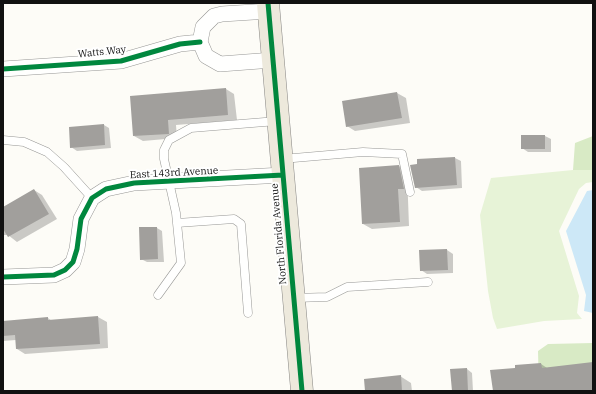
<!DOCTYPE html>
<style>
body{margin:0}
#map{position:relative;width:596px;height:394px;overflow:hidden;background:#fdfcf7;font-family:"IBM Plex Serif",serif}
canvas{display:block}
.frame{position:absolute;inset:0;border:4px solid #111;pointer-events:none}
</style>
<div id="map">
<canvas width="596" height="394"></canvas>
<div class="frame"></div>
</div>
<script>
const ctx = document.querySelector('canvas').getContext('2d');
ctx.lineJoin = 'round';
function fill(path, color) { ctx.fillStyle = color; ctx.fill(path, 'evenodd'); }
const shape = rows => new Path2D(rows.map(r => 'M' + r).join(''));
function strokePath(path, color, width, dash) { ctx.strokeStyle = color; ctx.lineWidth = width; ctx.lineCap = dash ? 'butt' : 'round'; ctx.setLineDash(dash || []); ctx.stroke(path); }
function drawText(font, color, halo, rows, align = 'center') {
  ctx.font = font + ' "IBM Plex Serif",serif'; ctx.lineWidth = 4; ctx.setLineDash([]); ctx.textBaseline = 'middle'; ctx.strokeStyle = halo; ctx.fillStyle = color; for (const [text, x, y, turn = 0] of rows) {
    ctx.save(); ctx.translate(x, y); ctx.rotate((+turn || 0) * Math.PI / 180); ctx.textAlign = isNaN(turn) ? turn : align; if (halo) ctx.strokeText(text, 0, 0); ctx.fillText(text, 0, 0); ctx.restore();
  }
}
fill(shape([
 [573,170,593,170,593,182,586,183,579,189,559,231,579,296,577,313,582,319,544,321,497,329,493,318,488,291,480,215,491,178]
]), '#e7f3d7');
fill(shape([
 [593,136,593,170,573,170,575,143],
 [593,343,593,379,539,391,538,351,548,344]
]), '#d8eac5');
fill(shape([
 [593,190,593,313,584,311,586,295,566,231,587,191]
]), '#cde8f7');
fill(shape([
 [226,89,234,94,237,120,176,125,177,138,143,141,134,136],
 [397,93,406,98,410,123,355,131,347,126],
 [104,125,109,128,111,148,77,151,71,147],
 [545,136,551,139,551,152,528,152,522,148],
 [455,158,461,161,462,188,422,191,416,187],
 [399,166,407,172,409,226,372,229,363,224],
 [34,190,42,195,57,219,17,242,8,235,3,235,3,208],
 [157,228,162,231,164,262,147,262,141,259],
 [447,250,453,254,453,273,427,274,421,270],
 [98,317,107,322,108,348,25,354,17,349,16,340,3,341,3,322,48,318,52,321],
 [593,363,593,391,494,391,516,369,541,364,547,368],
 [467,369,472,373,473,391,453,391],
 [400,376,411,383,412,391,366,391]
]), '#0003');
fill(shape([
 [226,88,228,115,168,120,169,134,133,136,130,96],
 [397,92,402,118,346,127,342,101],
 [104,124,105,145,70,148,69,127],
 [521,135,545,135,545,149,521,149],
 [455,157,457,185,415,188,410,165,417,164,417,159],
 [399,165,404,189,398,189,400,222,362,224,359,168],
 [34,189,49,214,8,237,3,229,3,207],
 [139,227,157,227,158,259,140,260],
 [447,249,448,270,420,271,419,250],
 [98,316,100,344,16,349,15,335,3,336,3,321,48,317,48,320],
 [593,362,593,391,493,391,490,370,515,368,515,365,541,363,542,368],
 [467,368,468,391,452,391,450,369],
 [401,375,402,391,365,391,364,379]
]), '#a19f9c');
const lane = shape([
 [3,140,24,142,47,152,64,167,92,198],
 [282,159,363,152,402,154,410,192],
 [177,223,234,219,241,224,248,313],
 [158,295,181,263,176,213,164,159,164,150,169,140,191,128,277,121],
 [294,298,327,297,347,287,428,282]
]);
const street = shape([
 [269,11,222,14,214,16,203,27,200,42,206,56,220,64,273,60],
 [3,69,121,61,180,44,200,42],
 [3,277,54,275,65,270,73,262,77,249,81,219,92,198,106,189,134,183,283,175]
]);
const primary = shape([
 [268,3,302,391]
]);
strokePath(lane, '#979795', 9);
strokePath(street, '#979795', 16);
strokePath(primary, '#858482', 23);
strokePath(lane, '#fffffe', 8);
strokePath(street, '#fffffe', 15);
strokePath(primary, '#ede9dc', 22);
strokePath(shape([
 [268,3,302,391],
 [3,69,121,61,180,44,200,42],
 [3,277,54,275,65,270,73,262,77,249,81,219,92,198,106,189,134,183,283,175]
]), '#00873e', 5);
drawText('10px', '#111', '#fff', [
 ["Watts Way",102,52,-6],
 ["East 143rd Avenue",174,173,-3],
 ["North Florida Avenue",279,234,-95]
]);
</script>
